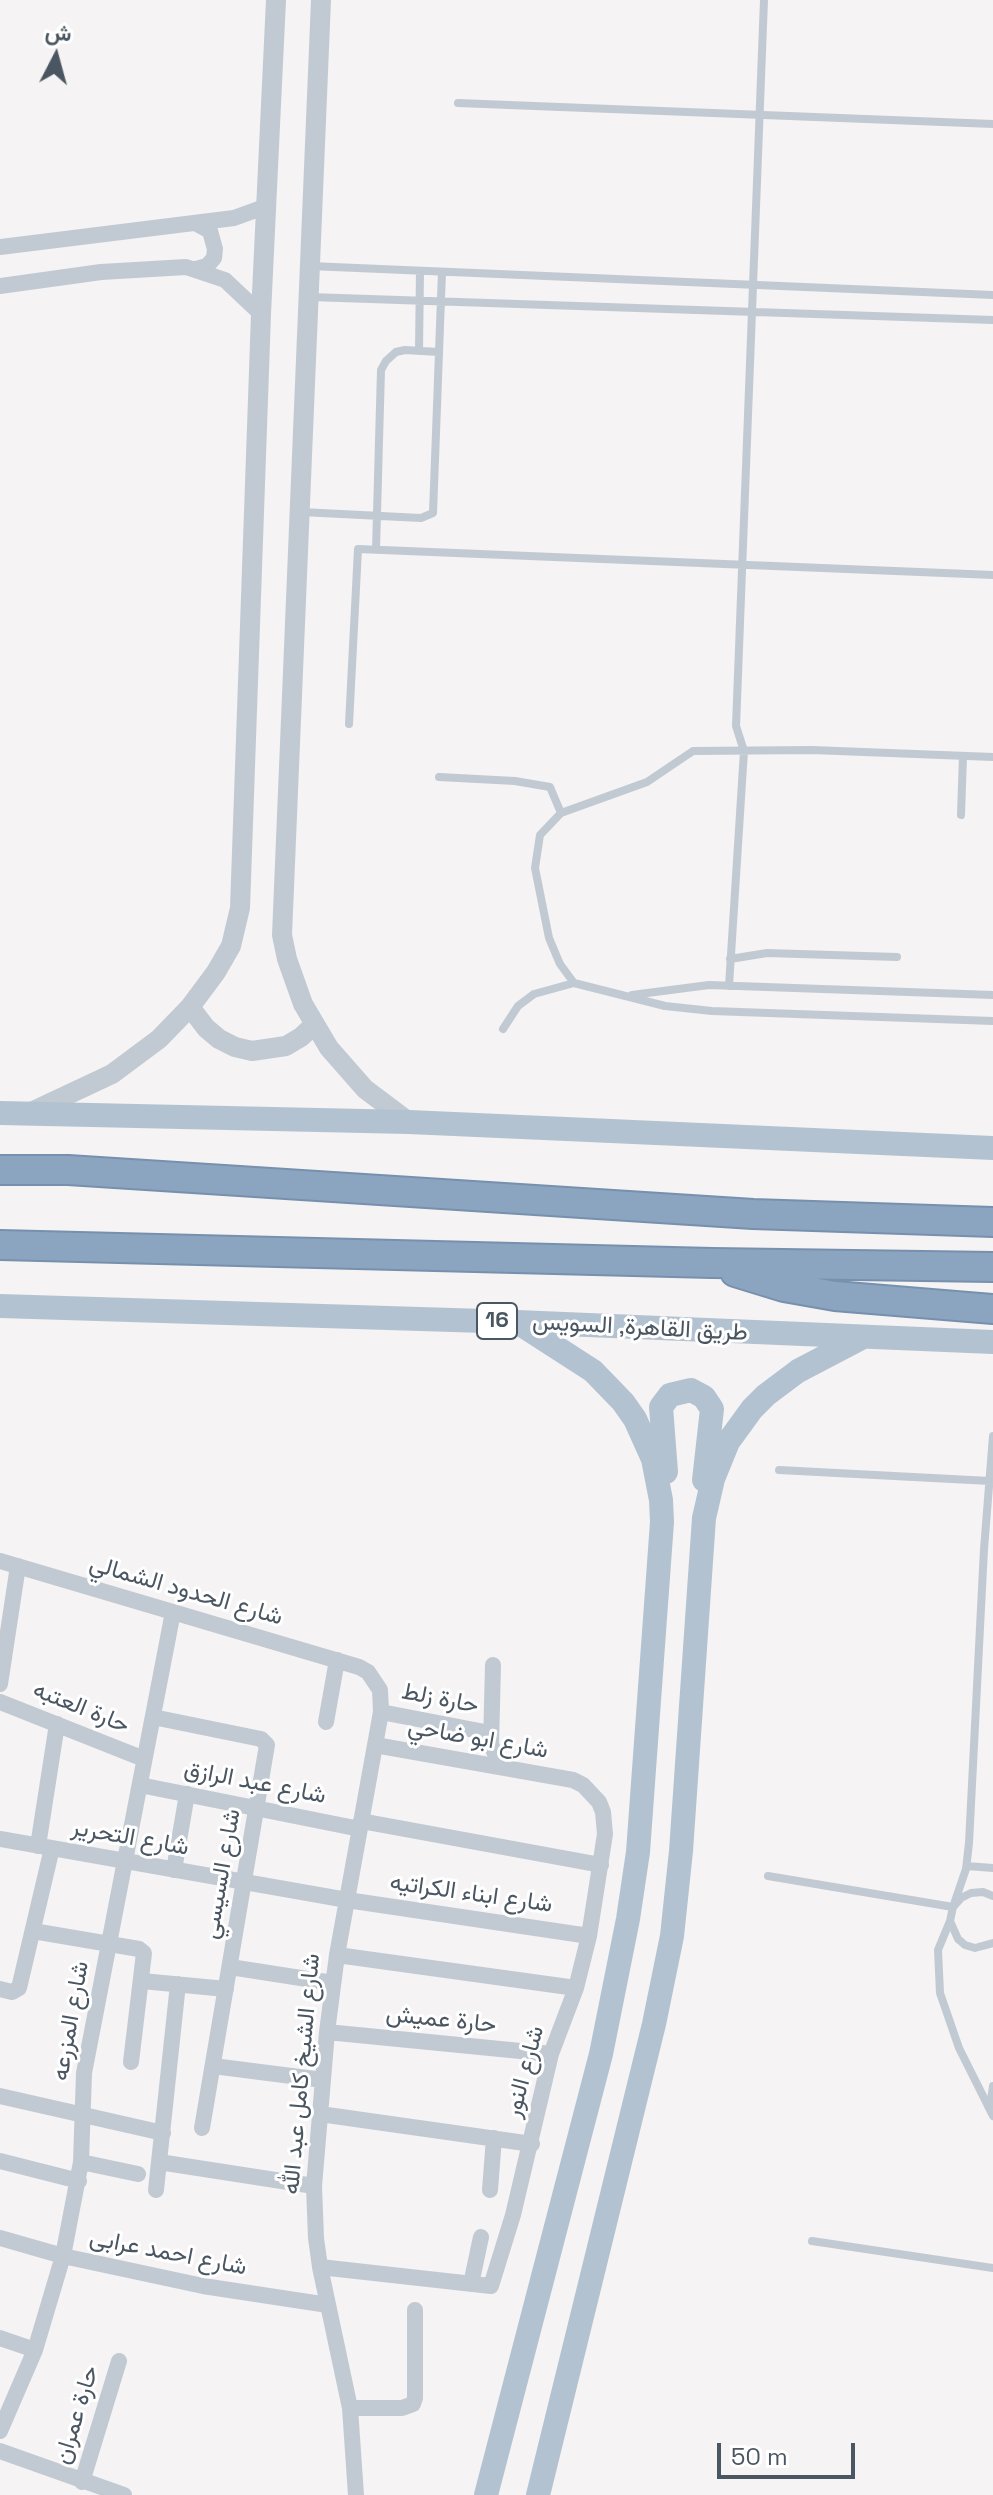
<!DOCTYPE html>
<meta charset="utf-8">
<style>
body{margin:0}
#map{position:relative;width:993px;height:2495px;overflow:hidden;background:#f5f3f3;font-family:"Space Grotesk",Vazirmatn,sans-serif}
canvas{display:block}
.north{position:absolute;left:16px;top:16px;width:80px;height:80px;-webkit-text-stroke:6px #fff;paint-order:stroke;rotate:6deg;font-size:22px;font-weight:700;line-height:32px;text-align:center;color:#4a5661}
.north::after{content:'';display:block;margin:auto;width:28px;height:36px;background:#4a5661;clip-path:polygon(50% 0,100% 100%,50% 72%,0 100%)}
.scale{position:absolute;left:717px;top:2443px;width:138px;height:36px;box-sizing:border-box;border:4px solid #4a5661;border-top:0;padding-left:10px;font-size:24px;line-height:28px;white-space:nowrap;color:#4a5661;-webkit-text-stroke:6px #fff;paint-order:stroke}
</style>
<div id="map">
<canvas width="993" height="2495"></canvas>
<div class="north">ش</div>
<div class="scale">50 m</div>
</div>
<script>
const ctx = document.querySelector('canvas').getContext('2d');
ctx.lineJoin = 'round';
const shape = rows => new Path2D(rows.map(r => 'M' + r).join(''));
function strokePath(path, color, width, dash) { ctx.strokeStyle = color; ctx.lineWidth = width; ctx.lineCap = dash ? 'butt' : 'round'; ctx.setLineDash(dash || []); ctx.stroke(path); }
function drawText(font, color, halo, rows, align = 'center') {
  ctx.font = font + ' "Space Grotesk",Vazirmatn,sans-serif'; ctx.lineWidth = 6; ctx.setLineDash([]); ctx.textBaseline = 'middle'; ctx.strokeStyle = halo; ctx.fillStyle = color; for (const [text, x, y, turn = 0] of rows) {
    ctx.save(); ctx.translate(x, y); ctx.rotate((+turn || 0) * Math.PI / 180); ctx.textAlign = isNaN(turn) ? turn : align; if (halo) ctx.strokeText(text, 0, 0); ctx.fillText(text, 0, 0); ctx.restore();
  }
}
const motorway = shape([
 [0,1170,68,1170,753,1214,993,1222],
 [0,1245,712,1263,993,1267],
 [735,1272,784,1287,835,1296,993,1309]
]);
strokePath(motorway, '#7690ad', 32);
strokePath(shape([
 [458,103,993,124],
 [310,266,993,295],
 [310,297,993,320],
 [419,351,420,271],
 [301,512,421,518,433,513,442,272],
 [376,549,381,370,386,361,396,352,405,350,439,352],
 [349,724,358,549,993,575],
 [993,757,812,750,693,751,647,782,561,813,540,835,535,868,549,938,560,964,574,983,665,1006,712,1011,993,1021],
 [439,777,515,781,550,787,561,813],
 [961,815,963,756],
 [730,959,767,953,897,957],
 [729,986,744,751,736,726,764,0],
 [632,995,709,985,993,995],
 [503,1029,518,1006,534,994,574,983],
 [779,1470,990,1481],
 [967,1866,993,1868],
 [768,1876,953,1907,966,1869,969,1843,984,1549,993,1436],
 [993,1896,983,1892,971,1893,961,1898,953,1907,950,1921,958,1939,965,1945,975,1948,993,1943],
 [950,1921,938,1950,940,1993,959,2048,993,2116],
 [990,2107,993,2086],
 [812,2241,993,2268]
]), '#c1cad2', 8);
strokePath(shape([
 [0,247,234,218,267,206],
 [196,269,207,266,214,258,215,249,210,231,197,224],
 [0,286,101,272,186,267,225,280,261,314],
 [0,1561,359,1667,368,1672,380,1690,381,1712,337,1955,327,2032,314,2186,316,2238,320,2267,350,2408,356,2495],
 [493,1665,491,1745,499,1762,509,1768],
 [0,1684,18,1566],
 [0,1702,144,1759],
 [381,1712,490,1733],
 [153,1717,261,1739,267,1745,202,2128],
 [326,1722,337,1660],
 [140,1785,360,1829],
 [361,1821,601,1865],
 [0,1839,347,1900,589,1936],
 [38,1846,57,1724],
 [174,1870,187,1794],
 [33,1931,139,1949,144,1953,131,2062],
 [337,1955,576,1988],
 [230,1967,333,1983],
 [142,1981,226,1989],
 [0,1989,12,1992,19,1988,52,1848],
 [327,2032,551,2054],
 [213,2066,323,2080],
 [0,2096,163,2133],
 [320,2114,532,2144],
 [0,2161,79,2181],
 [81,2162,138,2174],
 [159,2162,314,2186],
 [156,2190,178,1984],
 [490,2190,494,2138],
 [0,2238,63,2256,203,2286,328,2305],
 [320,2267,491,2286,513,2215,551,2054,576,1988,589,1936,605,1834,603,1812,599,1802,583,1785,573,1780,375,1745],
 [471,2284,481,2237],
 [0,2338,35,2350],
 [350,2408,402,2408,413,2404,415,2398,415,2310],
 [0,2431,35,2350,63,2256,81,2162,84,2073,173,1612],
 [0,2451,124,2495],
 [82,2482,119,2361]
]), '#c1cad2', 16);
strokePath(shape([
 [321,0,282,935,287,959,303,1004,329,1048,365,1089,409,1122],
 [190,1007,206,1028,219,1039,235,1047,252,1051,286,1046,301,1037,314,1025],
 [29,1113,112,1074,159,1039,190,1007,216,972,231,946,240,908,261,314,276,0]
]), '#c1cad2', 20);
strokePath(shape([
 [0,1113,409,1122,993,1148],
 [0,1306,517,1322,993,1342],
 [666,1472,661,1407,670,1395,691,1390,704,1397,712,1409,704,1480],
 [486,2495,601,2054,628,1919,638,1852,662,1522,661,1500,653,1459,635,1419,623,1402,593,1371,517,1322],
 [538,2495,654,2024,672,1936,681,1851,704,1518,713,1479,728,1442,752,1409,766,1395,798,1371,861,1338]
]), '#b3c2d1', 24);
strokePath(motorway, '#8ba5c1', 28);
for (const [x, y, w] of [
 [497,1321,40]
]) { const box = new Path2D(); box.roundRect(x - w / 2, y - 18, w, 36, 6); ctx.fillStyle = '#fff'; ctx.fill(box); strokePath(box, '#4a5661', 2); }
drawText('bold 22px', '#4a5661', null, [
 ["16",497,1321]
]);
drawText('24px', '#4a5661', '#fff', [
 ["طريق القاهرة, السويس",640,1328,3],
 ["شارع الحدود الشمالي",186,1591,16],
 ["حارة زلط",440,1699,11],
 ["حارة العتبه",81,1708,22],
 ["شارع ابو ضاحي",478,1739,10],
 ["شارع عبد الرازق",255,1783,11],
 ["شارع التحرير",130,1838,10],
 ["شارع السيسي",222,1874,-80],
 ["شارع ابناء الكراتيه",471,1894,8],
 ["حارة عميش",441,2020,6],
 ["شارع المزرعه",71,2021,-80],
 ["شارع النور",525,2072,-75],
 ["شارع الشيخ كامل عبد الله",302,2074,-85],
 ["شارع احمد عرابى",168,2253,11],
 ["حارة عمران",77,2415,-73]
]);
</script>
